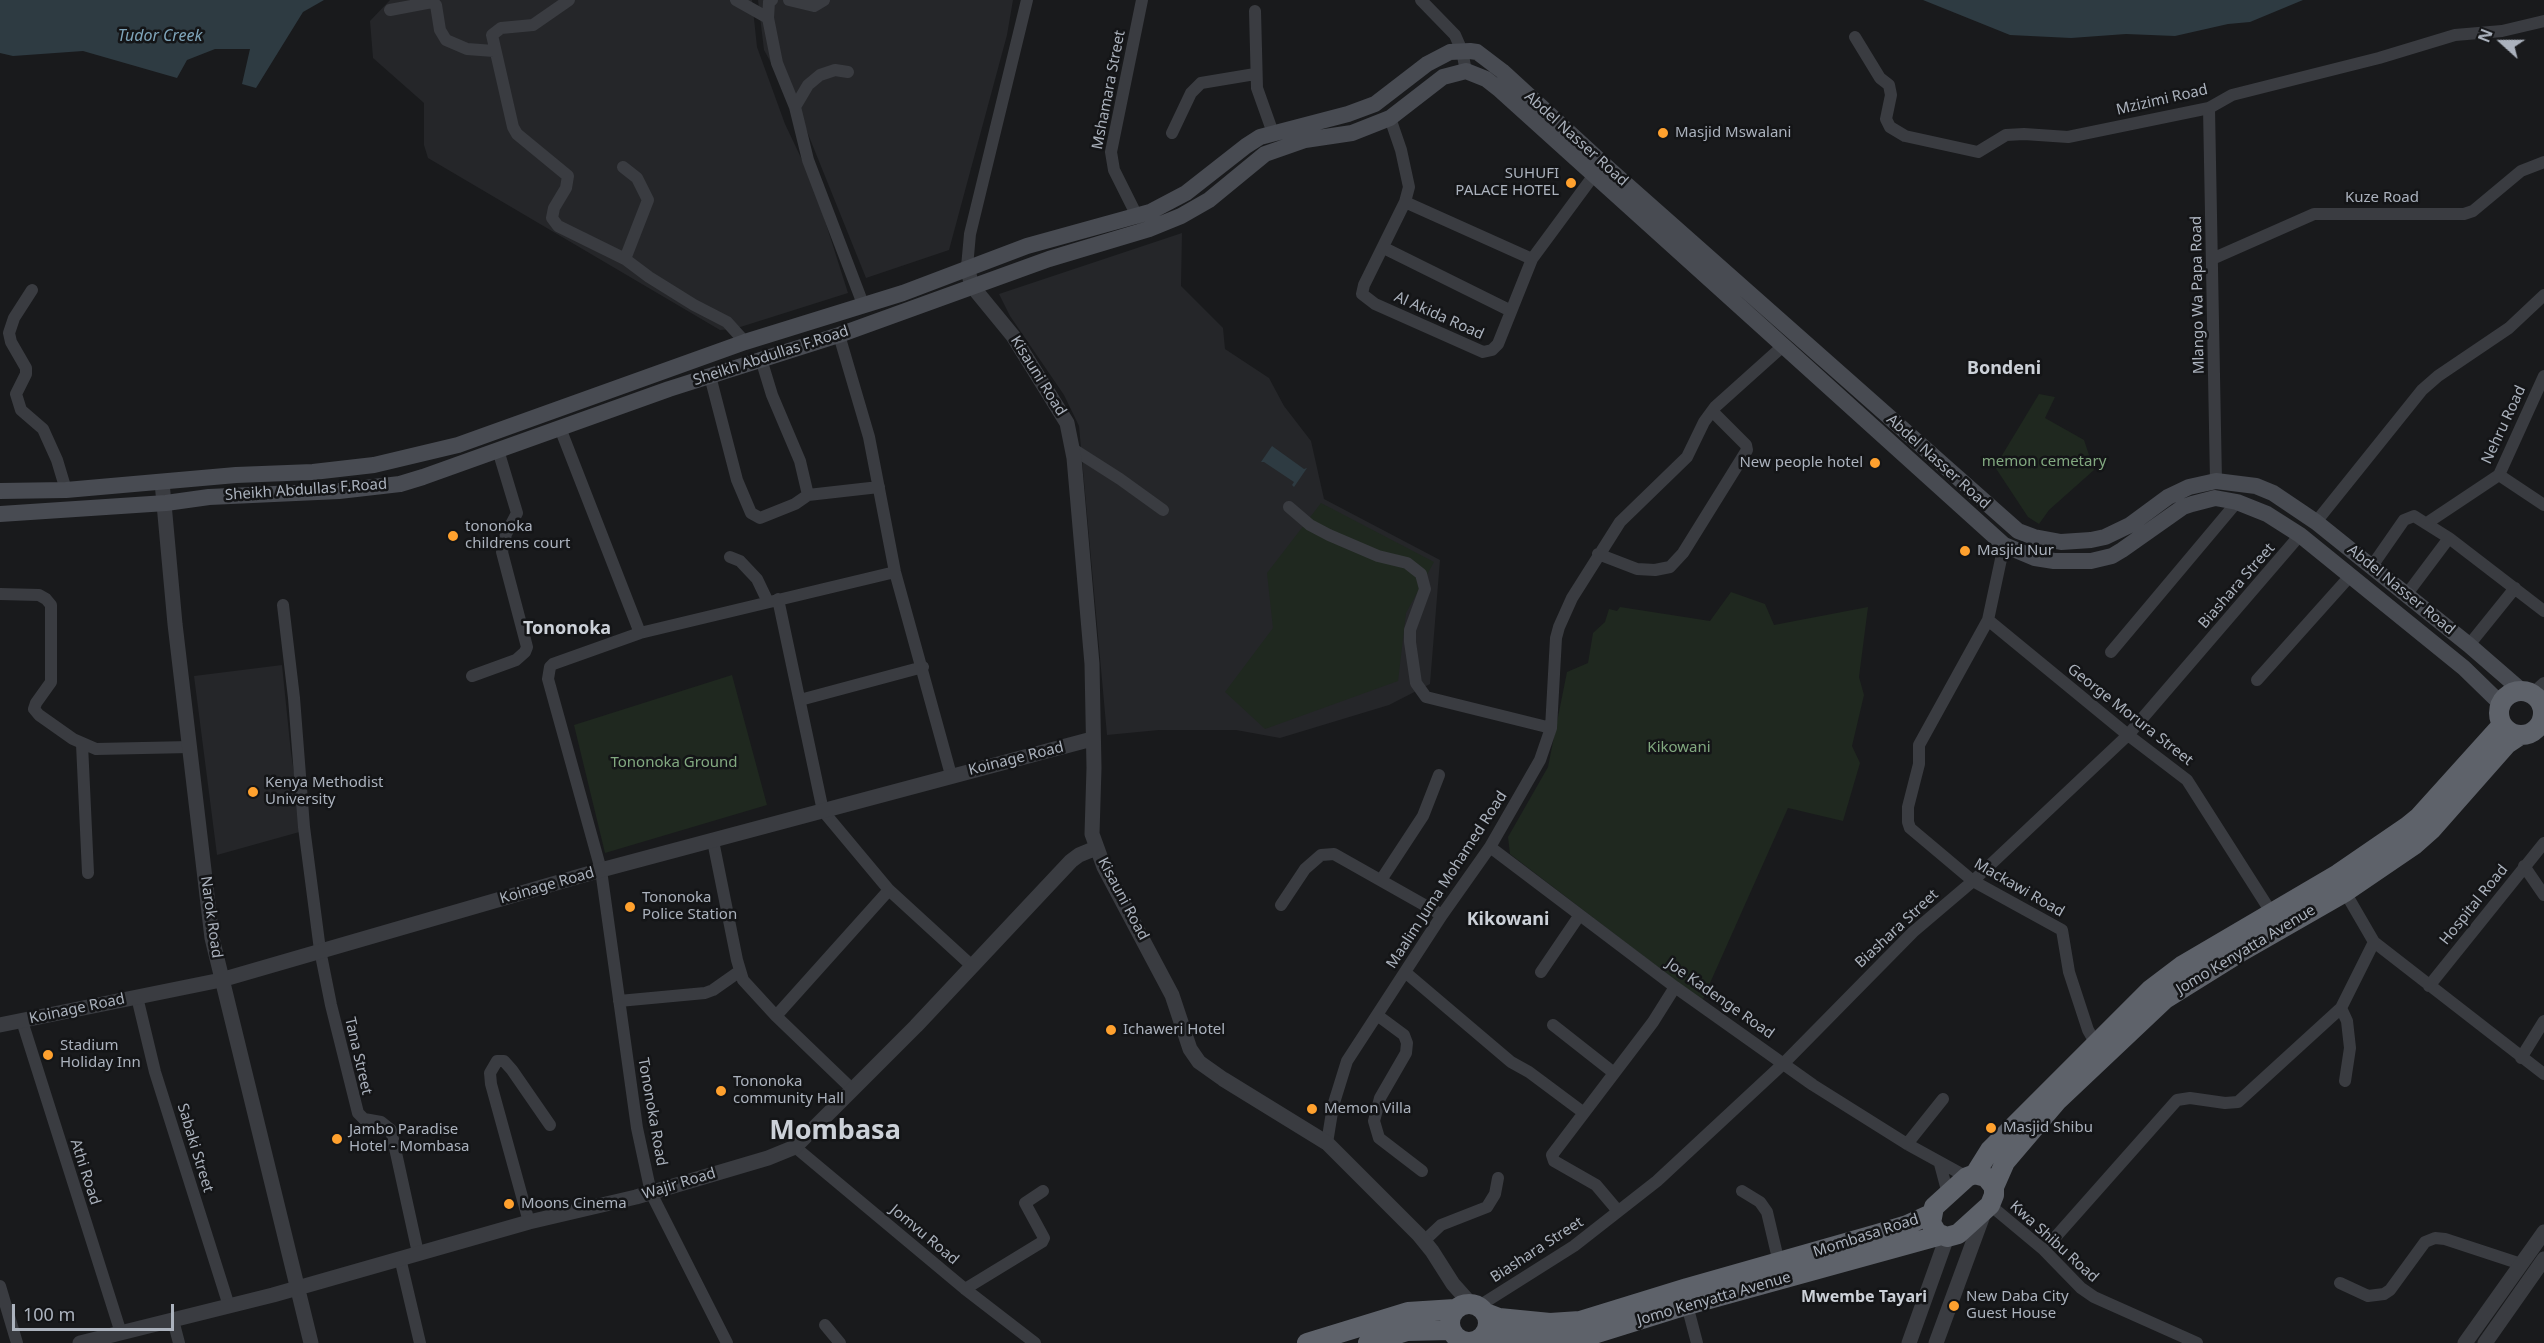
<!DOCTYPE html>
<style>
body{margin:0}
#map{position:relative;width:2544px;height:1343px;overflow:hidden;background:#191a1c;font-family:"Noto Sans",sans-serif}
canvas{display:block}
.north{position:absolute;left:2472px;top:12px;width:60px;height:60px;-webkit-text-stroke:4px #141517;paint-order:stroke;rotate:291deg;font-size:16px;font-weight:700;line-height:24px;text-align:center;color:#abb2bd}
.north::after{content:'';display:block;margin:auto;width:21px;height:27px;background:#abb2bd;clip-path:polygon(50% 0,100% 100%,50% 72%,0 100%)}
.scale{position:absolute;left:12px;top:1304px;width:162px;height:27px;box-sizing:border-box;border:3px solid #abb2bd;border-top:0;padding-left:8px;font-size:18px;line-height:21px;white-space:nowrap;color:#abb2bd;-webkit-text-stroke:4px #141517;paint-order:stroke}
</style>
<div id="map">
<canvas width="2544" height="1343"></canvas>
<div class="north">N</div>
<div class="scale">100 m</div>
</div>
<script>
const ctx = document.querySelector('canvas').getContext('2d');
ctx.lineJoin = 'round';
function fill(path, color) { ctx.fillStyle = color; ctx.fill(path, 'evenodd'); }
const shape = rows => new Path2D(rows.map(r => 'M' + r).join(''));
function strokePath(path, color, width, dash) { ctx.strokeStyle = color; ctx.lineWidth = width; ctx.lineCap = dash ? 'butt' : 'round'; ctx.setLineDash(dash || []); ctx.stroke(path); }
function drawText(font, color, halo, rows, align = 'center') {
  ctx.font = font + ' "Noto Sans",sans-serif'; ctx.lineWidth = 5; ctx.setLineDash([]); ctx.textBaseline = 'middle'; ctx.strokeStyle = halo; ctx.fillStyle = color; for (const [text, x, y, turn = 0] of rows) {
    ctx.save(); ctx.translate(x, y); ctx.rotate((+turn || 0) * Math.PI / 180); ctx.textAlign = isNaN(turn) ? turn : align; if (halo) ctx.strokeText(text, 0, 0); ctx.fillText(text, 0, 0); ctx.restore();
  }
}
fill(shape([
 [390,0,752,0,757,47,785,124,813,183,848,293,734,329,720,330,428,158,424,145,424,103,373,58,370,21],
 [758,0,1013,0,1007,35,949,250,866,278,802,119,764,50],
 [1182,233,1181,286,1223,328,1225,349,1269,378,1284,406,1311,441,1324,499,1440,560,1430,684,1389,705,1280,738,1236,730,1159,730,1107,735,1079,426,1064,395,1010,316,999,294],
 [282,665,291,753,303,831,217,855,194,676]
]), '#252629');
fill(shape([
 [2039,394,2055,397,2045,418,2084,440,2094,470,2049,510,2039,524,2028,517,1995,467],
 [1321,503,1434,562,1406,613,1398,681,1265,729,1225,692,1273,628,1267,573],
 [1731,592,1765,604,1774,625,1868,607,1859,677,1864,695,1852,746,1860,763,1843,821,1788,808,1702,1001,1510,854,1508,837,1548,767,1567,672,1588,663,1593,633,1605,622,1609,609,1617,611,1620,607,1710,621],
 [732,675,767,805,605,853,574,725]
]), '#1f281f');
fill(shape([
 [0,0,324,0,303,12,256,88,242,84,250,49,215,49,187,60,177,78,83,51,13,56,0,53],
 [1923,0,2303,0,2250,22,2228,24,2175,36,2126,34,2071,38,2010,35],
 [1272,446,1304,469,1307,468,1294,487,1292,485,1294,482,1264,462,1261,462]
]), '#2e3b42');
strokePath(shape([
 [569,0,533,25,501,28,492,35,513,127,517,134,568,176,566,188,554,208,552,218,558,226,625,259,649,277,694,305,727,322,745,342],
 [736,0,768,18],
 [772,0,769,2,768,18,777,63,795,107,808,160,863,304],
 [789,0,814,6,824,0],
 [1421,0,1455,35,1462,51,1466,71],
 [390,10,432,2,436,5,440,30,446,40,467,49,494,51],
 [1255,11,1257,88,1273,133],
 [1855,37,1880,78,1889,85,1891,95,1886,119,1890,127,1905,136,1978,152,2006,135,2024,134,2068,137,2209,108,2232,95,2379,58,2455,35,2502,31,2544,21],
 [795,107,808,85,820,75,835,70,848,72],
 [2209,108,2216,481],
 [1390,118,1401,150,1409,187,1405,202,1364,285,1362,294,1375,304,1483,352,1492,350,1498,344,1532,259,1594,175],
 [1172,133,1191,93,1201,83,1255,74],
 [623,167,637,178,648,200,625,259],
 [1405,202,1532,259],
 [1137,216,1114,170,1111,152,1142,0],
 [1384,248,1509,310],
 [2212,259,2314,214,2464,214,2473,211,2521,171,2544,162],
 [967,267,970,234,1027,0],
 [32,290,14,318,9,333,11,342,26,368,26,374,16,394,21,410,43,429,57,460,66,490],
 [839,335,869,437,895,572,951,775],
 [710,376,737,480,751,513,760,518,795,504,808,495,800,461,772,395,761,359],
 [560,428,640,633,553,664,550,667,548,679,601,870,637,1128,651,1193,727,1343],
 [1073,449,1120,479,1163,510],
 [2499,475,2544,505],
 [808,495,879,487],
 [1289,507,1310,525,1329,535,1378,556,1407,563,1421,574,1425,589,1410,630,1410,642,1416,683,1426,697,1551,728],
 [2316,522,2422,390,2438,376,2509,328,2544,295],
 [2427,523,2499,475,2544,376],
 [2004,545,1988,620,1919,745,1919,764,1908,807,1908,822,1910,828,1973,881,2062,930,2069,972,2088,1030,2096,1044],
 [1598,554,1637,569,1655,570,1670,567,1683,553,1747,450,1746,445,1712,411],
 [730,557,740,561,757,579,768,602],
 [2372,566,2404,520,2414,516,2449,538,2544,611],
 [0,594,39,595,46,599,51,605,51,682,36,703,34,709,39,715,73,739,96,749,190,747],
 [2407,594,2449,538],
 [778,599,823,811,889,890,972,966],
 [283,605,294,698,304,827,320,950,331,1005,358,1113,364,1119,381,1122,391,1130,418,1253],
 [1988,620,2128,735,2187,780,2271,912],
 [640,633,895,572],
 [2469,645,2515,588],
 [2111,652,2237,502],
 [472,676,516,660,525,652,527,647,502,552,506,534,517,513,498,450],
 [2257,680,2351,575],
 [2533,693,2544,683],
 [800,700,923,667],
 [82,744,88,873],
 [713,841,737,960,743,980,776,1016,853,1090],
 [1490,847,1675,987,1813,1085,1907,1144,1967,1177],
 [2524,866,2544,895],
 [1381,880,1423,816,1439,775],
 [2345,892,2374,942,2544,1074],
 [1281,905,1305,869,1321,855,1334,854,1442,915],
 [1405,972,1511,1062,1529,1072,1584,1113],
 [1541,972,1579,916],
 [2429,986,2544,843],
 [137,997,155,1072,229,1306],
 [619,1001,705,993,713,990,740,971],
 [2341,1008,2347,1021,2350,1048,2345,1081],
 [1377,1015,1404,1035,1407,1043,1406,1053,1380,1098,1374,1121,1379,1138,1422,1171],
 [776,1016,889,890],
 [22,1021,121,1333],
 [1553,1025,1614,1073],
 [2521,1058,2544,1021],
 [1327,1143,1333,1106,1347,1061,1442,915,1490,847,1540,760,1551,728,1556,638,1559,627,1572,598,1620,522,1687,457,1704,422,1715,407,1783,346],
 [1907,1144,1943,1099],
 [795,1147,965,1289,1035,1343],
 [1940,1164,1948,1194],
 [1742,1191,1760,1202,1767,1212,1779,1263],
 [1990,1205,2044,1250,2081,1288,2094,1297,2197,1343],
 [1618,1211,1596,1185,1554,1161,1552,1155,1653,1022,1675,987],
 [529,1222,491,1084,490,1073,497,1061,504,1061,512,1070,550,1125],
 [1424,1241,1441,1225,1487,1207,1495,1194,1498,1178],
 [2044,1250,2177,1100,2190,1098,2225,1103,2238,1102,2341,1008,2374,942],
 [400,1258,420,1343],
 [2340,1283,2368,1296,2384,1294,2390,1290,2425,1242,2435,1238,2445,1239,2521,1264],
 [0,1286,17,1343],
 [965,1289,1042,1242,1044,1238,1025,1203,1043,1191],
 [1687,1305,1697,1343],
 [1479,1306,1574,1246,1657,1181,1784,1063,1913,932,1973,881,2128,735,2300,535],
 [173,1320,179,1343],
 [825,1325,840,1343],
 [1472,1342,1472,1343]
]), '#3a3c41', 12);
strokePath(shape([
 [967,267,972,286,1013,336,1067,423,1074,458,1092,664,1094,768,1092,834,1104,867,1172,995,1190,1049,1199,1062,1223,1079,1327,1143,1419,1235,1432,1251,1453,1284,1470,1303],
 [162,482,175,624,212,938,311,1343],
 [0,1025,221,980,601,870,1092,739],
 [80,1343,273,1295,529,1222,636,1197,768,1158,795,1147,916,1026,1071,861,1079,855,1096,848],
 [1909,1343,1947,1237],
 [1936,1343,1985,1210],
 [2465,1343,2544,1232],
 [2485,1343,2544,1259]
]), '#3a3c41', 15);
strokePath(shape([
 [0,491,66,490,236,475,313,472,374,465,458,445,745,342,903,293,1027,246,1150,212,1186,193,1246,146,1260,137,1348,114,1375,104,1427,64,1450,52,1470,51,1477,52,1502,71,1610,170,2018,531,2034,537,2061,542,2091,540,2105,537,2130,525,2168,497,2189,487,2216,481,2256,486,2273,493,2316,522,2469,645,2522,691],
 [0,514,166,503,209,497,339,491,400,484,423,477,669,389,839,335,1049,259,1149,229,1181,216,1209,200,1265,154,1305,140,1352,133,1390,118,1443,77,1466,71,1486,79,1500,90,2004,545,2035,558,2054,561,2091,561,2112,556,2122,550,2183,507,2192,504,2215,498,2237,502,2267,514,2300,535,2464,668,2501,704]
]), '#484b52', 16);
strokePath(shape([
 '2499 713a22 22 0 1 1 44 0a22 22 0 1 1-44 0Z',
 [1975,1174,1990,1150,2150,990,2183,965,2338,874,2408,826,2419,817,2502,725],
 [1975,1174,1986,1177,1994,1187,1994,1195,1990,1205,1958,1234,1947,1237,1937,1233,1931,1223,1934,1207,1967,1177,1975,1174],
 [1994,1187,2005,1162,2057,1101,2165,999,2242,951,2345,892,2414,845,2432,829,2507,744,2519,736],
 '1450 1323a19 19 0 1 1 38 0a19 19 0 1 1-38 0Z',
 [1486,1313,1499,1318,1550,1323,1580,1321,1687,1288,1877,1234,1907,1225,1931,1214],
 [1484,1335,1557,1341,1581,1338,1687,1305,1941,1235],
 [1307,1343,1408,1312,1455,1309],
 [1368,1343,1407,1331,1451,1330]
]), '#5e626a', 20);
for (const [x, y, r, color] of [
 [1663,133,6,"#ffa12e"],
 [1571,183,6,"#ffa12e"],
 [1875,463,6,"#ffa12e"],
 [453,536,6,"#ffa12e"],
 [1965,551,6,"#ffa12e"],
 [253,792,6,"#ffa12e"],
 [630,907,6,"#ffa12e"],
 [1111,1030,6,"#ffa12e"],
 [48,1055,6,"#ffa12e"],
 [721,1091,6,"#ffa12e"],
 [1312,1109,6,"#ffa12e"],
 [1991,1128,6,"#ffa12e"],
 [337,1139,6,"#ffa12e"],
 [509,1204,6,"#ffa12e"],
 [1954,1306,6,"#ffa12e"]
]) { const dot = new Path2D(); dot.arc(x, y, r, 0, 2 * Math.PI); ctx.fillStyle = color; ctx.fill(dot); strokePath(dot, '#141517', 2); }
drawText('15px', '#abb2bd', '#141517', [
 ["Mshamara Street",1109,90,-79],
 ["Mzizimi Road",2162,100,-13],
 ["Abdel Nasser Road",1576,139,42],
 ["Kuze Road",2382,198],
 ["Mlango Wa Papa Road",2198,295,-91],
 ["Al Akida Road",1439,316,24],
 ["Sheikh Abdullas F.Road",771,356,-18],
 ["Kisauni Road",1038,376,58],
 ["Nehru Road",2504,425,-65],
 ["Abdel Nasser Road",1938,462,42],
 ["Sheikh Abdullas F.Road",306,490,-4],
 ["Biashara Street",2237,586,-49],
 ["Abdel Nasser Road",2401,590,39],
 ["George Morura Street",2130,715,38],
 ["Koinage Road",1016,759,-14],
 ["Maalim Juma Mohamed Road",1447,880,-57],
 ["Koinage Road",547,886,-16],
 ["Mackawi Road",2019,888,30],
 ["Kisauni Road",1123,899,62],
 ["Hospital Road",2474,905,-51],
 ["Narok Road",211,917,82],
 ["Biashara Street",1897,929,-43],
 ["Jomo Kenyatta Avenue",2246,950,-31],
 ["Joe Kadenge Road",1720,999,35],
 ["Koinage Road",77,1009,-12],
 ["Tana Street",358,1056,77],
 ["Tononoka Road",652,1112,80],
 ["Sabaki Street",195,1148,73],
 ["Athi Road",85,1172,72],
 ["Wajir Road",679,1184,-17],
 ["Jomvu Road",924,1235,40],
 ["Mombasa Road",1866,1236,-18],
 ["Kwa Shibu Road",2054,1242,42],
 ["Biashara Street",1537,1250,-33],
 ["Jomo Kenyatta Avenue",1714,1299,-16]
]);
drawText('15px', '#abb2bd', '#141517', [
 ["Masjid Mswalani",1675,133],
 ["SUHUFI",1559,174,"right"],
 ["PALACE HOTEL",1559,191,"right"],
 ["New people hotel",1863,463,"right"],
 ["tononoka",465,527],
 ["childrens court",465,544],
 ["Masjid Nur",1977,551],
 ["Kenya Methodist",265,783],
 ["University",265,800],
 ["Tononoka",642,898],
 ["Police Station",642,915],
 ["Ichaweri Hotel",1123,1030],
 ["Stadium",60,1046],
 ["Holiday Inn",60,1063],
 ["Tononoka",733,1082],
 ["community Hall",733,1099],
 ["Memon Villa",1324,1109],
 ["Masjid Shibu",2003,1128],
 ["Jambo Paradise",349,1130],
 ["Hotel - Mombasa",349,1147],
 ["Moons Cinema",521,1204],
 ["New Daba City",1966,1297],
 ["Guest House",1966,1314]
], 'left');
drawText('15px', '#82a980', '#141517', [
 ["memon cemetary",2044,462],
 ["Kikowani",1679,748],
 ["Tononoka Ground",674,763]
]);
drawText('italic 16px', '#7fa5ba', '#141517', [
 ["Tudor Creek",160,36]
]);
drawText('bold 16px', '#ccd1d8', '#141517', [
 ["Mwembe Tayari",1864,1297]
]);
drawText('bold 18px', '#ccd1d8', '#141517', [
 ["Bondeni",2004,369],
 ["Tononoka",567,629],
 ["Kikowani",1508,920]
]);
drawText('bold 27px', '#ccd1d8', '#141517', [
 ["Mombasa",835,1131]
]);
</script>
